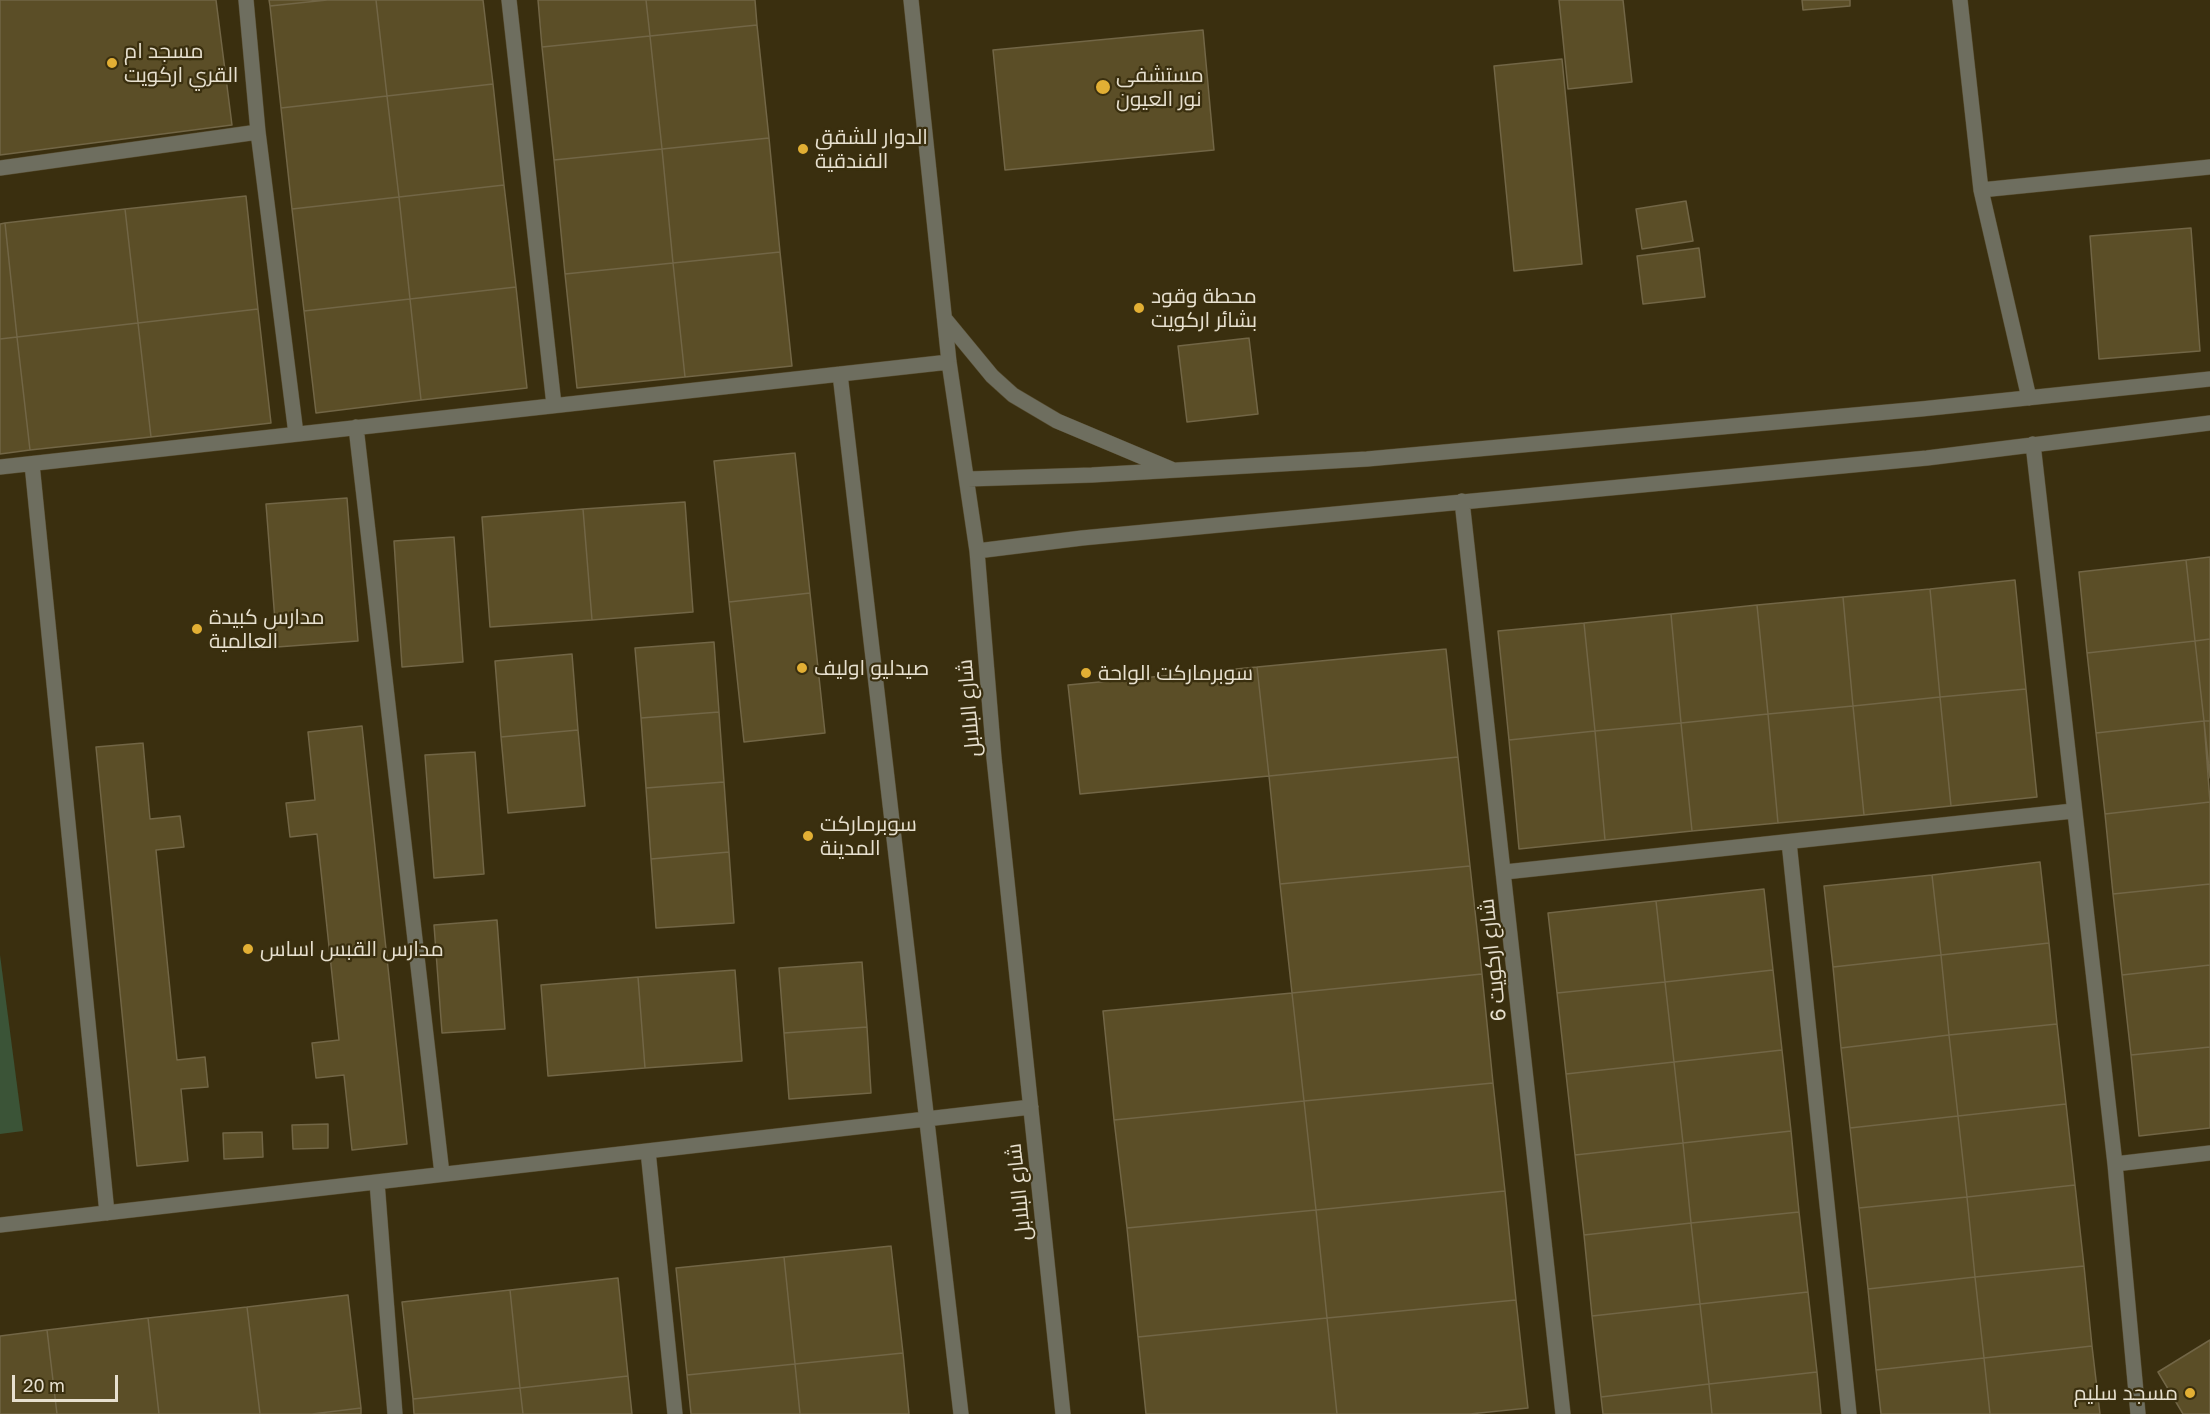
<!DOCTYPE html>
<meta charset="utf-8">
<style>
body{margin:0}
#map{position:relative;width:2210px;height:1414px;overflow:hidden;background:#3a2f0f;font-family:"Golos Text",sans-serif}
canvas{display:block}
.scale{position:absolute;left:12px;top:1375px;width:106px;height:27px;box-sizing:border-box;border:3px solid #e7e0cf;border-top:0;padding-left:8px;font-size:18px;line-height:21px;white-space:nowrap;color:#e7e0cf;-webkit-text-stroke:4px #3a2f0f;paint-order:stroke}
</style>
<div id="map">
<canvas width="2210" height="1414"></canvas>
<div class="scale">20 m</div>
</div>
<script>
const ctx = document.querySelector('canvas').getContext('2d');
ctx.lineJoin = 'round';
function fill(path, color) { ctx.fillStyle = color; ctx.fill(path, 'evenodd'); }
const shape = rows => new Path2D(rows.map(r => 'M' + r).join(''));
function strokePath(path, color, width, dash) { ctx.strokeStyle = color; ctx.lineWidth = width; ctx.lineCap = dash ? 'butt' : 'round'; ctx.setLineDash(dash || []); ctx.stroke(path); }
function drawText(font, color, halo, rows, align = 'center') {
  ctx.font = font + ' "Golos Text",Cairo,sans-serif'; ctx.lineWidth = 4.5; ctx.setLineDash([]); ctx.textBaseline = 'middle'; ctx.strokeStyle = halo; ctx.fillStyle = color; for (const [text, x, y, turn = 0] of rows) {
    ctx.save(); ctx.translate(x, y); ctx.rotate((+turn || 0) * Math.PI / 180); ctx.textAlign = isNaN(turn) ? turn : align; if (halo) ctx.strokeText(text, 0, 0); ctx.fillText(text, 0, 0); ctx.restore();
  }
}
fill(shape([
 [0,955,23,1131,0,1134]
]), '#3b5437');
const building = shape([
 [0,0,216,0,232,125,0,155,0,0],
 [269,0,327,0,270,6,269,0],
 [327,0,376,0,387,96,281,108,270,6,327,0],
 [376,0,483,0,493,84,387,96,376,0],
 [538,0,646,0,650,36,542,47,538,0],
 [646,0,755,0,757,25,650,36,646,0],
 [1559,0,1623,0,1632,82,1568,89,1559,0],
 [1802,0,1850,0,1850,6,1803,10,1802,0],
 [757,25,769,138,662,149,650,36,757,25],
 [1203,30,1214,150,1005,170,993,50,1203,30],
 [650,36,662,149,554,160,542,47,650,36],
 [1562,59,1582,264,1514,271,1494,66,1562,59],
 [493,84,504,185,399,197,387,96,493,84],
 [387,96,399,197,292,209,281,108,387,96],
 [769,138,780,252,673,263,662,149,769,138],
 [662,149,673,263,565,274,554,160,662,149],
 [504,185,516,287,410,299,399,197,504,185],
 [246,196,258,309,138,323,125,209,246,196],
 [399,197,410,299,304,311,292,209,399,197],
 [1686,201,1693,241,1642,249,1636,209,1686,201],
 [125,209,138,323,17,337,5,223,125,209],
 [5,223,17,337,0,339,0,224,5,223],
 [2191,228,2200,351,2099,359,2090,236,2191,228],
 [1699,248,1705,297,1643,304,1637,256,1699,248],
 [780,252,792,366,685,377,673,263,780,252],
 [673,263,685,377,577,388,565,274,673,263],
 [516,287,527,388,421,400,410,299,516,287],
 [410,299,421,400,316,413,304,311,410,299],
 [258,309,271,423,151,437,138,323,258,309],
 [138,323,151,437,30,450,17,337,138,323],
 [17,337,30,450,0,454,0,339,17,337],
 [1249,338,1258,414,1187,422,1178,346,1249,338],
 [795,453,810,593,729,602,714,461,795,453],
 [347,498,358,641,277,647,266,504,347,498],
 [685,502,693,612,592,620,583,509,685,502],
 [583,509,592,620,490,627,482,517,583,509],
 [454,537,463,662,402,667,394,541,454,537],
 [2210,557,2210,639,2195,641,2186,560,2210,557],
 [2186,560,2195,641,2087,653,2079,572,2186,560],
 [2015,580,2026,689,1940,697,1930,589,2015,580],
 [1930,589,1940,697,1853,706,1843,597,1930,589],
 [810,593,825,733,744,742,729,602,810,593],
 [1843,597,1853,706,1768,714,1757,605,1843,597],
 [1757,605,1768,714,1681,723,1671,614,1757,605],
 [1671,614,1681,723,1595,731,1584,623,1671,614],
 [1584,623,1595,731,1509,740,1498,631,1584,623],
 [2210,639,2210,721,2204,721,2195,641,2210,639],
 [2195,641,2204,721,2096,733,2087,653,2195,641],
 [714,642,719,712,641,718,635,648,714,642],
 [1446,649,1458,757,1269,776,1257,667,1446,649],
 [572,654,578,730,501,737,495,661,572,654],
 [1257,667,1269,776,1080,794,1068,685,1257,667],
 [2026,689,2037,797,1951,806,1940,697,2026,689],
 [1940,697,1951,806,1864,815,1853,706,1940,697],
 [1853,706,1864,815,1778,823,1768,714,1853,706],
 [719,712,724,782,646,788,641,718,719,712],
 [1768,714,1778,823,1692,831,1681,723,1768,714],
 [2204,721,2210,802,2105,814,2096,733,2204,721],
 [2204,721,2210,721,2210,778,2204,721],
 [1681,723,1692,831,1605,840,1595,731,1681,723],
 [362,726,407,1144,352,1150,344,1075,316,1078,312,1043,339,1040,317,834,290,837,286,803,315,800,308,732,362,726],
 [578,730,585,806,508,813,501,737,578,730],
 [1595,731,1605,840,1519,849,1509,740,1595,731],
 [143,743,150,819,180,816,184,847,156,850,177,1060,205,1057,208,1087,181,1089,188,1161,137,1166,96,747,143,743],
 [475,752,484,874,434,878,425,755,475,752],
 [1458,757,1470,866,1280,884,1269,776,1458,757],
 [724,782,729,852,651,859,646,788,724,782],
 [2210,802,2210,884,2113,894,2105,814,2210,802],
 [729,852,734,923,656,928,651,859,729,852],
 [2040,862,2049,943,1941,955,1932,875,2040,862],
 [1470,866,1482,974,1292,993,1280,884,1470,866],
 [1932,875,1941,955,1833,967,1824,886,1932,875],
 [2210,884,2210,965,2122,975,2113,894,2210,884],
 [1764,889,1773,970,1665,982,1656,901,1764,889],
 [1656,901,1665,982,1557,993,1548,913,1656,901],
 [497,920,505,1029,442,1033,434,925,497,920],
 [2049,943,2057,1024,1949,1035,1941,955,2049,943],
 [1941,955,1949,1035,1841,1048,1833,967,1941,955],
 [862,962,867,1027,784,1033,779,968,862,962],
 [2210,965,2210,1047,2131,1055,2122,975,2210,965],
 [735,970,742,1061,645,1068,638,977,735,970],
 [1773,970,1782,1050,1674,1062,1665,982,1773,970],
 [1482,974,1493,1083,1304,1101,1292,993,1482,974],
 [638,977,645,1068,548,1076,541,985,638,977],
 [1665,982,1674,1062,1566,1074,1557,993,1665,982],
 [1292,993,1304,1101,1114,1120,1103,1011,1292,993],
 [2057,1024,2066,1104,1958,1116,1949,1035,2057,1024],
 [867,1027,871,1093,789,1099,784,1033,867,1027],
 [1949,1035,1958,1116,1850,1128,1841,1048,1949,1035],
 [2210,1047,2210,1128,2139,1136,2131,1055,2210,1047],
 [1782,1050,1791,1131,1683,1143,1674,1062,1782,1050],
 [1674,1062,1683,1143,1575,1155,1566,1074,1674,1062],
 [1493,1083,1505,1191,1316,1210,1304,1101,1493,1083],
 [1304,1101,1316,1210,1127,1228,1114,1120,1304,1101],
 [2066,1104,2075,1185,1967,1197,1958,1116,2066,1104],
 [1958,1116,1967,1197,1859,1208,1850,1128,1958,1116],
 [328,1124,328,1148,293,1149,292,1125,328,1124],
 [1791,1131,1799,1212,1691,1223,1683,1143,1791,1131],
 [262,1132,263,1157,224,1159,223,1133,262,1132],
 [1683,1143,1691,1223,1584,1235,1575,1155,1683,1143],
 [2075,1185,2084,1266,1975,1277,1967,1197,2075,1185],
 [1505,1191,1516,1300,1327,1318,1316,1210,1505,1191],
 [1967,1197,1975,1277,1868,1289,1859,1208,1967,1197],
 [1316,1210,1327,1318,1138,1337,1127,1228,1316,1210],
 [1799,1212,1808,1292,1700,1304,1691,1223,1799,1212],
 [1691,1223,1700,1304,1592,1316,1584,1235,1691,1223],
 [891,1246,903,1353,795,1364,784,1257,891,1246],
 [784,1257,795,1364,687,1375,676,1268,784,1257],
 [2084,1266,2092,1346,1984,1358,1975,1277,2084,1266],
 [1975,1277,1984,1358,1876,1370,1868,1289,1975,1277],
 [618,1278,628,1376,520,1388,510,1290,618,1278],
 [510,1290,520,1388,413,1399,402,1302,510,1290],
 [1808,1292,1817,1372,1709,1384,1700,1304,1808,1292],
 [348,1295,361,1408,312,1414,260,1414,247,1307,348,1295],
 [1516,1300,1528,1408,1470,1414,1337,1414,1327,1318,1516,1300],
 [1700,1304,1709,1384,1601,1397,1592,1316,1700,1304],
 [247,1307,260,1414,159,1414,148,1318,247,1307],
 [148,1318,159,1414,57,1414,47,1330,148,1318],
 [1327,1318,1337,1414,1146,1414,1138,1337,1327,1318],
 [47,1330,57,1414,0,1414,0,1336,47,1330],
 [2210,1340,2210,1414,2183,1414,2158,1372,2210,1340],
 [2092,1346,2100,1414,1990,1414,1984,1358,2092,1346],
 [903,1353,909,1414,800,1414,795,1364,903,1353],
 [1984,1358,1990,1414,1881,1414,1876,1370,1984,1358],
 [795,1364,800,1414,691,1414,687,1375,795,1364],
 [1817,1372,1821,1414,1712,1414,1709,1384,1817,1372],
 [628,1376,632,1414,523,1414,520,1388,628,1376],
 [1709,1384,1712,1414,1603,1414,1601,1397,1709,1384],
 [520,1388,523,1414,414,1414,413,1399,520,1388],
 [361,1408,361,1414,312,1414,361,1408]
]);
fill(building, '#5b4e27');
strokePath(building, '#726646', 1.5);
const minor = shape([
 [246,0,258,132,296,434],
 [509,0,554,405],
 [911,0,949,362,977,551,994,758,1063,1414],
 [1960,0,1981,190,2029,398],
 [0,168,258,132],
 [1981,190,2210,167],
 [945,319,992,376,1013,395,1057,421,1171,469],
 [840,374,961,1414],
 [356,427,442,1174],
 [2033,444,2115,1164,2138,1414],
 [32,464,107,1213],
 [0,467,949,362],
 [968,479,1092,475,1367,459,1921,409,2210,379],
 [1462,501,1563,1414],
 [977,551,1082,538,1927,458,2210,423],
 [1789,842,1849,1414],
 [1505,872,2073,811],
 [648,1151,675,1414],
 [2115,1164,2210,1153],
 [377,1182,395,1414],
 [0,1225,1031,1107]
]);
strokePath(minor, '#564b2e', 16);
strokePath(minor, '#6e6e5f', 15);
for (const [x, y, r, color] of [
 [112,63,6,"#e2af34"],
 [1103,87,8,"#e2af34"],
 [803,149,6,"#e2af34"],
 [1139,308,6,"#e2af34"],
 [197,629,6,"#e2af34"],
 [802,668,6,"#e2af34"],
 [1086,673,6,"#e2af34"],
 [808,836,6,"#e2af34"],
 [248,949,6,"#e2af34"],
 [2190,1393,6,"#e2af34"]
]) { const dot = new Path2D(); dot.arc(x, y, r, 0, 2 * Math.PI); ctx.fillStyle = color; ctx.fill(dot); strokePath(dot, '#3a2f0f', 2); }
drawText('21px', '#e7e0cf', '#3a2f0f', [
 ["مسجد ام",124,51],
 ["القري اركويت",124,75],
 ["مستشفى",1116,75],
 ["نور العيون",1116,99],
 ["الدوار للشقق",815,137],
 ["الفندقية",815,161],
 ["محطة وقود",1151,296],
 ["بشائر اركويت",1151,320],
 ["مدارس كبيدة",209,617],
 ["العالمية",209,641],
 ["صيدليو اوليف",814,668],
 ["سوبرماركت الواحة",1098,673],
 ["سوبرماركت",820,824],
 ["المدينة",820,848],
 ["مدارس القبس اساس",260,949],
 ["مسجد سليم",2178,1393,"right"]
], 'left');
drawText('21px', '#e7e0cf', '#3a2f0f', [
 ["شارع البلابل",969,708,-95],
 ["شارع اركويت 6",1493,960,-96],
 ["شارع البلابل",1019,1192,-96]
]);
</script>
